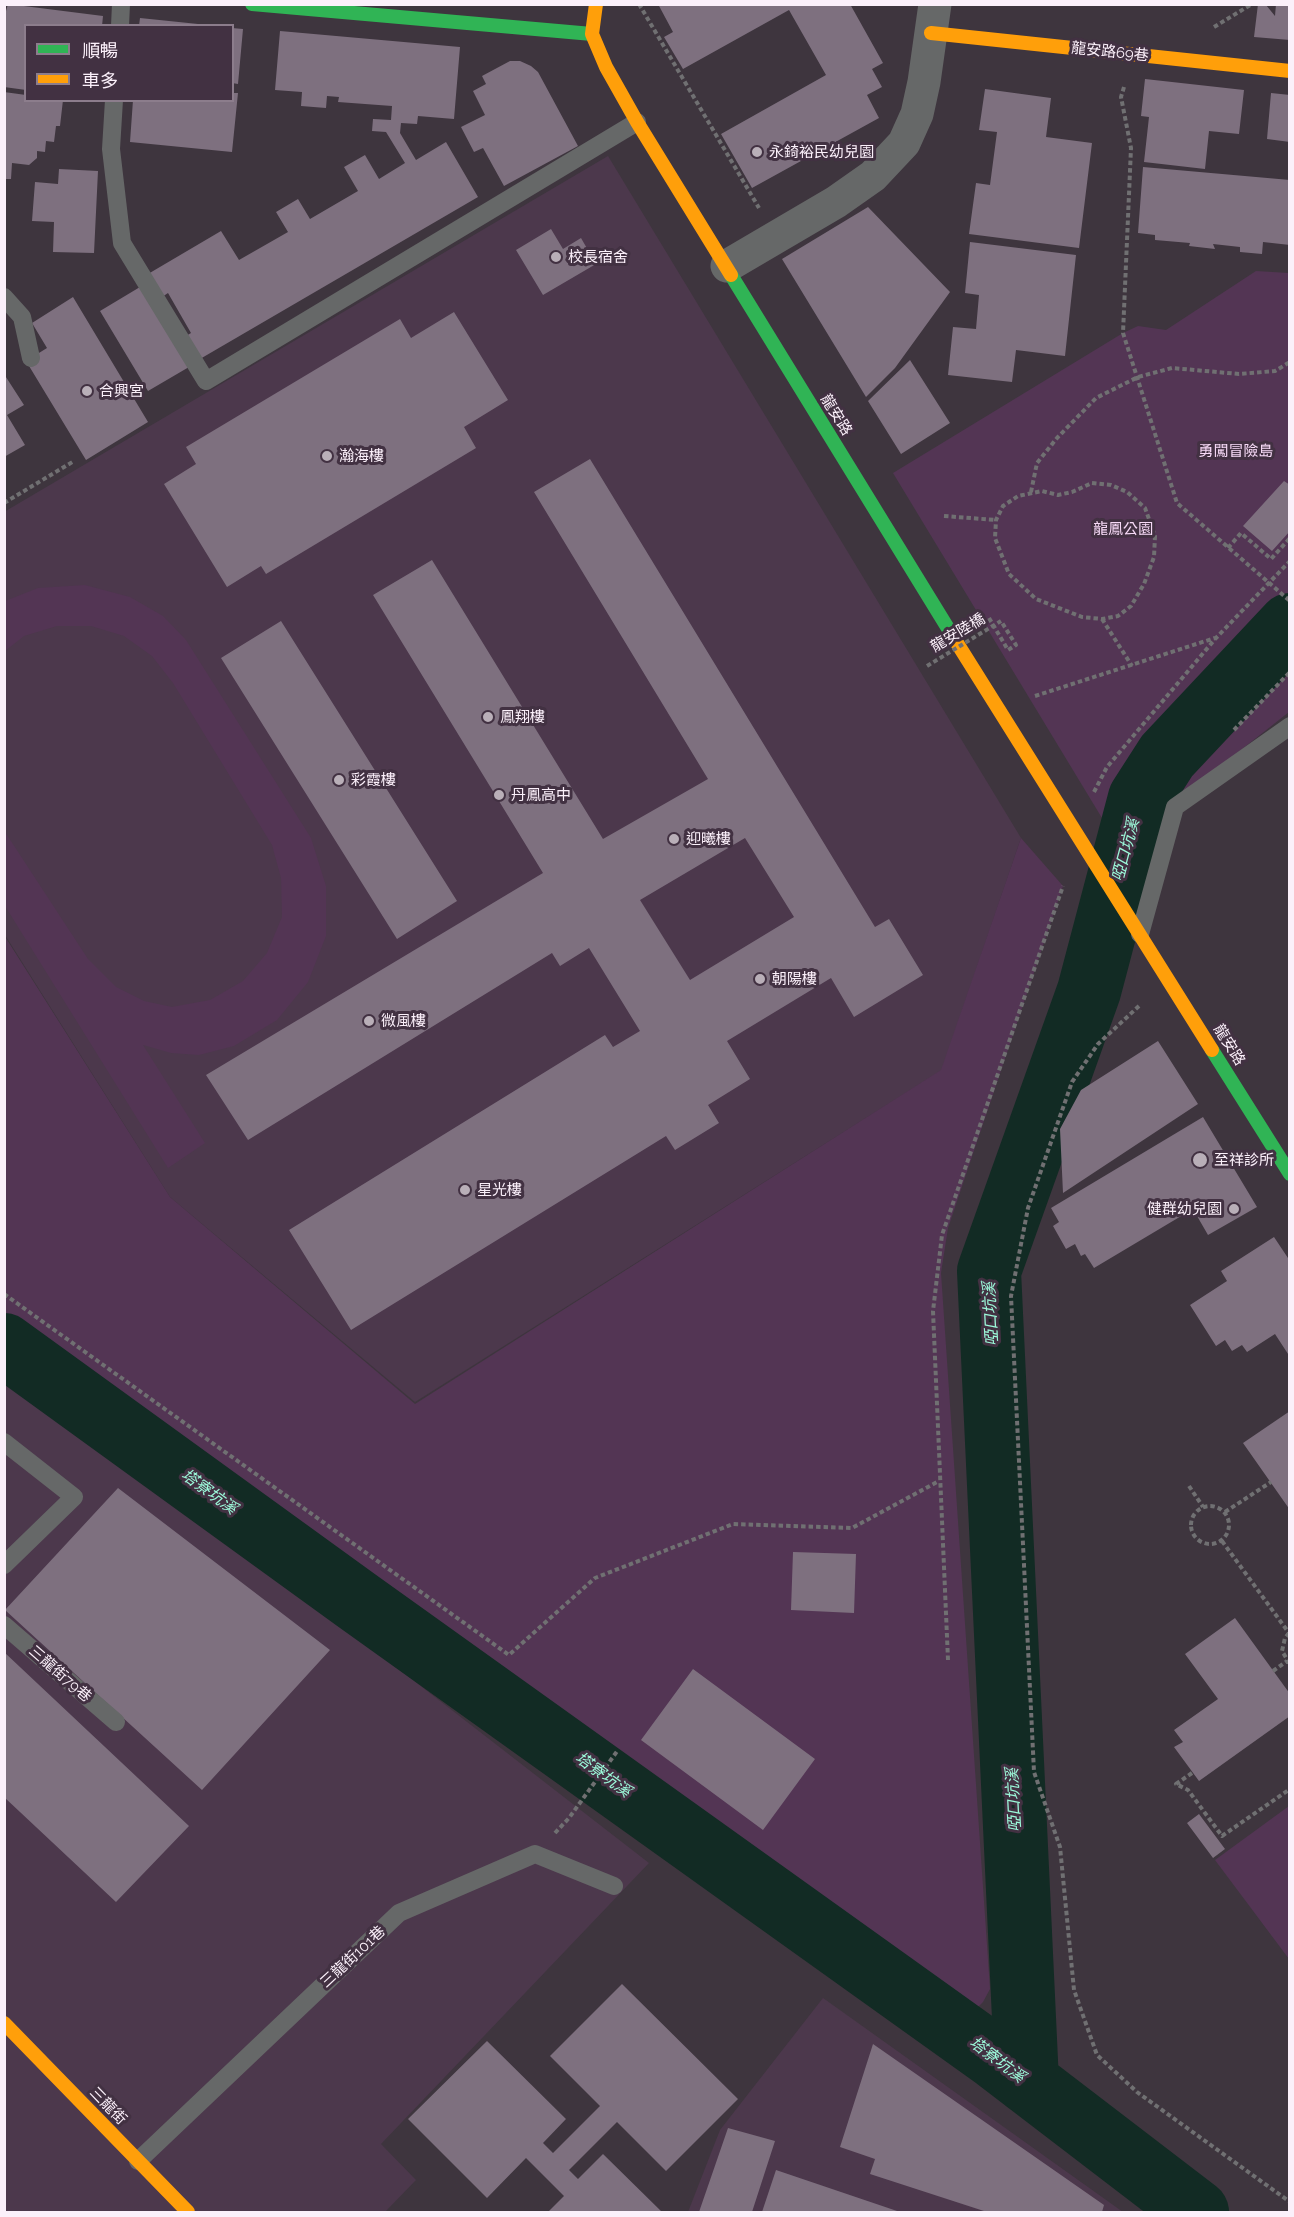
<!DOCTYPE html>
<meta charset="utf-8">
<style>
body{margin:0}
#map{position:relative;width:1294px;height:2217px;overflow:hidden;background:#3e353e;font-family:Raleway,"Noto Sans TC",sans-serif}
canvas{display:block}
.frame{position:absolute;inset:0;border:6px solid #fbf0fa;pointer-events:none}
.legend{position:absolute;left:24px;top:24px;width:210px;height:78px;box-sizing:border-box;background:#423142;border:2px solid #8c7d8c;margin:0;padding:8px 10px;list-style:none;font-size:18px;color:#fbf0fa}
.legend li{display:flex;align-items:center;gap:12px;height:30px}
.legend b{width:30px;border:2px solid #8c7d8c}
</style>
<div id="map">
<canvas width="1294" height="2217"></canvas>
<div class="frame"></div>
<ul class="legend">
<li><b style="height:8px;background:#30b455"></b>順暢</li>
<li><b style="height:8px;background:#ff9f0a"></b>車多</li>
</ul>
</div>
<script>
const ctx = document.querySelector('canvas').getContext('2d');
ctx.lineJoin = 'round';
function fill(path, color) { ctx.fillStyle = color; ctx.fill(path, 'evenodd'); }
const shape = rows => new Path2D(rows.map(r => 'M' + r).join(''));
function strokePath(path, color, width, dash) { ctx.strokeStyle = color; ctx.lineWidth = width; ctx.lineCap = dash ? 'butt' : 'round'; ctx.setLineDash(dash || []); ctx.stroke(path); }
function drawText(font, color, halo, rows, align = 'center') {
  ctx.font = font + ' Raleway,"Noto Sans TC",sans-serif'; ctx.lineWidth = 6; ctx.setLineDash([]); ctx.textBaseline = 'middle'; ctx.strokeStyle = halo; ctx.fillStyle = color; for (const [text, x, y, turn = 0] of rows) {
    ctx.save(); ctx.translate(x, y); ctx.rotate((+turn || 0) * Math.PI / 180); ctx.textAlign = isNaN(turn) ? turn : align; if (halo) ctx.strokeText(text, 0, 0); ctx.fillText(text, 0, 0); ctx.restore();
  }
}
fill(shape([
 [608,156,1021,838,942,1070,415,1402,170,1197,5,935,4,512],
 [4,1363,649,1863,381,2144,416,2180,385,2212,5,2212],
 [823,1998,1123,2212,688,2212,720,2130]
]), '#4c384c');
fill(shape([
 [1256,271,1289,273,1289,712,1170,806,1173,776,1287,656,1258,630,1137,761,1105,823,893,473,1123,333,1138,326,1166,330],
 [85,585,130,597,163,616,186,640,311,838,326,886,326,936,308,982,277,1020,234,1046,199,1055,171,1053,143,1045,205,1143,168,1168,5,906,5,832,88,959,116,987,144,1001,172,1007,210,1000,243,981,267,953,282,917,281,878,272,845,173,683,152,656,124,636,91,626,57,626,24,636,5,651,5,601,38,588],
 [1021,838,1063,886,948,1228,941,1273,990,1989,983,2002,976,2009,965,2008,946,1999,5,1322,4,935,170,1197,415,1404,941,1070],
 [1289,1806,1289,1959,1215,1860]
]), '#533554');
strokePath(shape([
 [4,1345,356,1600,996,2058,1197,2212],
 [1027,2082,989,1271,1089,991,1140,798,1167,756,1290,625]
]), '#122b24', 64);
fill(shape([
 [8,4,103,16,102,26,26,26,26,90,4,87,4,18],
 [658,4,850,4,883,63,872,69,882,87,867,95,879,118,752,188,721,134,826,75,789,10,683,69,664,37,673,32],
 [1258,4,1266,5,1275,16,1276,4,1290,4,1290,40,1254,37],
 [140,18,198,24,198,26,139,26],
 [232,28,243,29,238,84,232,83],
 [280,31,460,47,454,119,418,116,417,124,401,123,400,133,416,160,446,142,478,197,200,359,186,336,191,333,168,293,162,297,148,274,221,231,239,260,288,232,276,212,298,199,310,219,358,191,344,167,365,155,379,179,405,163,386,132,372,131,373,119,391,120,392,106,338,102,339,97,327,96,326,108,301,106,302,92,275,90],
 [510,61,520,61,531,66,538,72,578,146,504,186,483,148,474,152,461,127,485,115,473,91,486,84,482,76],
 [1145,79,1244,90,1239,134,1209,131,1205,169,1144,162,1149,117,1141,116],
 [985,89,1051,98,1046,137,1092,143,1079,248,969,234,976,183,990,185,997,132,979,130],
 [4,92,26,95,26,100,63,100,60,126,56,126,54,142,46,141,45,152,37,151,37,158,29,165,12,163,11,179,4,179],
 [232,93,238,93,232,152,130,142,133,100,232,100],
 [1271,93,1290,95,1290,142,1267,139],
 [1143,167,1290,180,1290,245,1263,242,1262,254,1240,252,1240,247,1213,244,1215,249,1189,246,1190,243,1155,240,1155,235,1138,233],
 [59,169,98,171,94,253,53,252,54,222,32,221,35,182,58,184],
 [868,207,950,292,895,368,866,397,782,259],
 [551,229,563,249,581,238,596,264,543,295,516,250],
 [970,242,1076,255,1065,356,1016,350,1012,382,948,375,953,327,976,329,979,295,965,293],
 [140,287,189,367,148,391,100,311],
 [73,297,148,422,86,460,26,361,47,348,32,323],
 [454,312,508,400,464,427,476,448,266,574,261,566,227,587,164,484,196,464,186,447,400,319,411,338],
 [910,360,950,423,901,454,868,401],
 [4,374,24,405,7,415,25,445,4,457],
 [590,459,875,927,889,919,923,975,854,1017,831,978,727,1041,750,1079,708,1105,719,1123,675,1150,666,1136,351,1330,289,1230,605,1035,613,1047,640,1031,589,948,560,966,552,953,248,1140,206,1075,543,873,373,595,432,560,603,839,708,779,534,492],
 [745,838,794,917,690,980,640,900],
 [1284,481,1290,485,1290,531,1272,551,1243,526],
 [281,621,457,901,397,939,221,658],
 [1158,1041,1198,1104,1063,1193,1060,1129,1081,1090],
 [1203,1117,1257,1207,1208,1235,1193,1209,1094,1268,1085,1254,1081,1256,1075,1244,1066,1249,1053,1226,1059,1222,1051,1208],
 [1274,1237,1290,1261,1290,1357,1275,1334,1247,1352,1242,1345,1232,1351,1225,1340,1216,1346,1190,1305,1227,1281,1221,1271],
 [1290,1411,1290,1510,1243,1443],
 [118,1488,330,1650,202,1790,5,1610],
 [793,1552,856,1554,854,1613,791,1610],
 [1235,1618,1290,1694,1290,1716,1199,1781,1174,1747,1183,1742,1174,1730,1218,1699,1185,1654],
 [4,1652,189,1826,116,1902,4,1797],
 [693,1669,815,1759,763,1830,641,1740],
 [1199,1814,1225,1849,1213,1858,1187,1823],
 [622,1984,738,2099,666,2171,617,2122,569,2170,578,2179,603,2154,662,2212,548,2212,564,2196,526,2158,487,2198,408,2119,487,2041,566,2119,543,2143,553,2153,600,2106,550,2056],
 [873,2044,1104,2205,1102,2212,987,2212,870,2174,875,2159,840,2147],
 [728,2128,775,2141,752,2212,699,2212],
 [776,2170,900,2212,762,2212]
]), '#7e707f');
strokePath(shape([
 [639,4,759,208],
 [1214,27,1252,4],
 [1124,87,1121,97,1131,148,1123,333,1177,503,1290,601],
 [1092,483,1111,485,1127,492,1145,508,1155,536,1154,557,1144,584,1131,606,1118,616,1102,619,1082,617,1036,599,1009,574,995,538,996,520,1003,506,1018,496,1042,491,1058,495,1072,492,1092,483],
 [1031,492,1037,463,1057,438,1096,398,1138,377,1172,368,1239,374,1275,371,1290,362],
 [4,503,74,461],
 [944,516,996,520],
 [1228,548,1241,533,1271,559,1290,538],
 [989,618,1008,650,1016,645,1001,621],
 [1102,619,1132,666],
 [1035,696,1215,638],
 [1234,730,1290,672],
 [1094,792,1107,767,1216,638,1290,561],
 [1139,1006,1098,1044,1072,1082,1028,1208,1011,1296,1034,1772,1060,1847,1074,1990,1097,2055,1137,2092,1290,2202],
 [4,1294,509,1655,595,1578,733,1524,852,1528,939,1481],
 [1189,1486,1203,1507],
 '1191 1525a19 19 0 1 1 38 0a19 19 0 1 1-38 0Z',
 [1225,1512,1271,1482],
 [1222,1541,1289,1633],
 [1289,1633,1285,1638,1282,1651,1290,1664],
 [948,1660,933,1311,942,1235,1063,886],
 [1273,1671,1287,1661],
 [1192,1773,1176,1784,1188,1790,1222,1836,1290,1789],
 [555,1833,569,1818,618,1750]
]), '#707072', 4, [4.5, 3]);
strokePath(shape([
 [120,26,121,4],
 [114,100,111,149,122,243,206,381,637,122],
 [4,297,22,317,31,358],
 [1140,934,1175,807,1290,726],
 [4,1442,74,1497,4,1565],
 [4,1625,116,1722],
 [138,2161,399,1913,535,1854,614,1886]
]), '#666868', 18);
strokePath(shape([
 [727,266,836,202,873,176,904,143,917,114,924,82,935,4]
]), '#666868', 33);
strokePath(shape([
 [252,4,592,34],
 [731,275,957,643],
 [1212,1050,1290,1174]
]), '#30b455', 14);
strokePath(shape([
 [596,4,592,34,606,67,637,122,731,275],
 [931,33,1290,71],
 [957,643,1212,1050],
 [4,2023,188,2212]
]), '#ff9f0a', 14);
strokePath(shape([
 [927,666,1001,621]
]), '#707072', 4, [4.5, 3]);
for (const [x, y, r, color] of [
 [757,152,6,"#b9afb8"],
 [556,257,6,"#b9afb8"],
 [87,391,6,"#b9afb8"],
 [327,456,6,"#b9afb8"],
 [488,717,6,"#b9afb8"],
 [339,780,6,"#b9afb8"],
 [499,795,6,"#b9afb8"],
 [674,839,6,"#b9afb8"],
 [760,979,6,"#b9afb8"],
 [369,1021,6,"#b9afb8"],
 [1200,1160,8,"#b9afb8"],
 [465,1190,6,"#b9afb8"],
 [1234,1209,6,"#b9afb8"]
]) { const dot = new Path2D(); dot.arc(x, y, r, 0, 2 * Math.PI); ctx.fillStyle = color; ctx.fill(dot); strokePath(dot, '#423142', 2); }
drawText('15px', '#fbf0fa', '#423142', [
 ["龍安路69巷",1110,52,6],
 ["龍安路",836,415,58],
 ["龍安陸橋",958,633,-31],
 ["龍安路",1229,1045,58],
 ["三龍街79巷",60,1674,41],
 ["三龍街101巷",353,1957,-43],
 ["三龍街",108,2106,46]
]);
drawText('15px', '#fbf0fa', '#423142', [
 ["永錡裕民幼兒園",769,152],
 ["校長宿舍",568,257],
 ["合興宮",99,391],
 ["瀚海樓",339,456],
 ["鳳翔樓",500,717],
 ["彩霞樓",351,780],
 ["丹鳳高中",511,795],
 ["迎曦樓",686,839],
 ["朝陽樓",772,979],
 ["微風樓",381,1021],
 ["至祥診所",1214,1160],
 ["星光樓",477,1190],
 ["健群幼兒園",1222,1209,"right"]
], 'left');
drawText('15px', '#f6d9f6', '#423142', [
 ["勇闖冒險島",1236,451],
 ["龍鳳公園",1123,529]
]);
drawText('italic 16px', '#9cfada', '#423142', [
 ["啞口坑溪",1126,850,-75],
 ["啞口坑溪",991,1314,-93],
 ["塔寮坑溪",209,1492,36],
 ["塔寮坑溪",603,1775,36],
 ["啞口坑溪",1014,1800,-93],
 ["塔寮坑溪",997,2060,37]
]);
</script>
